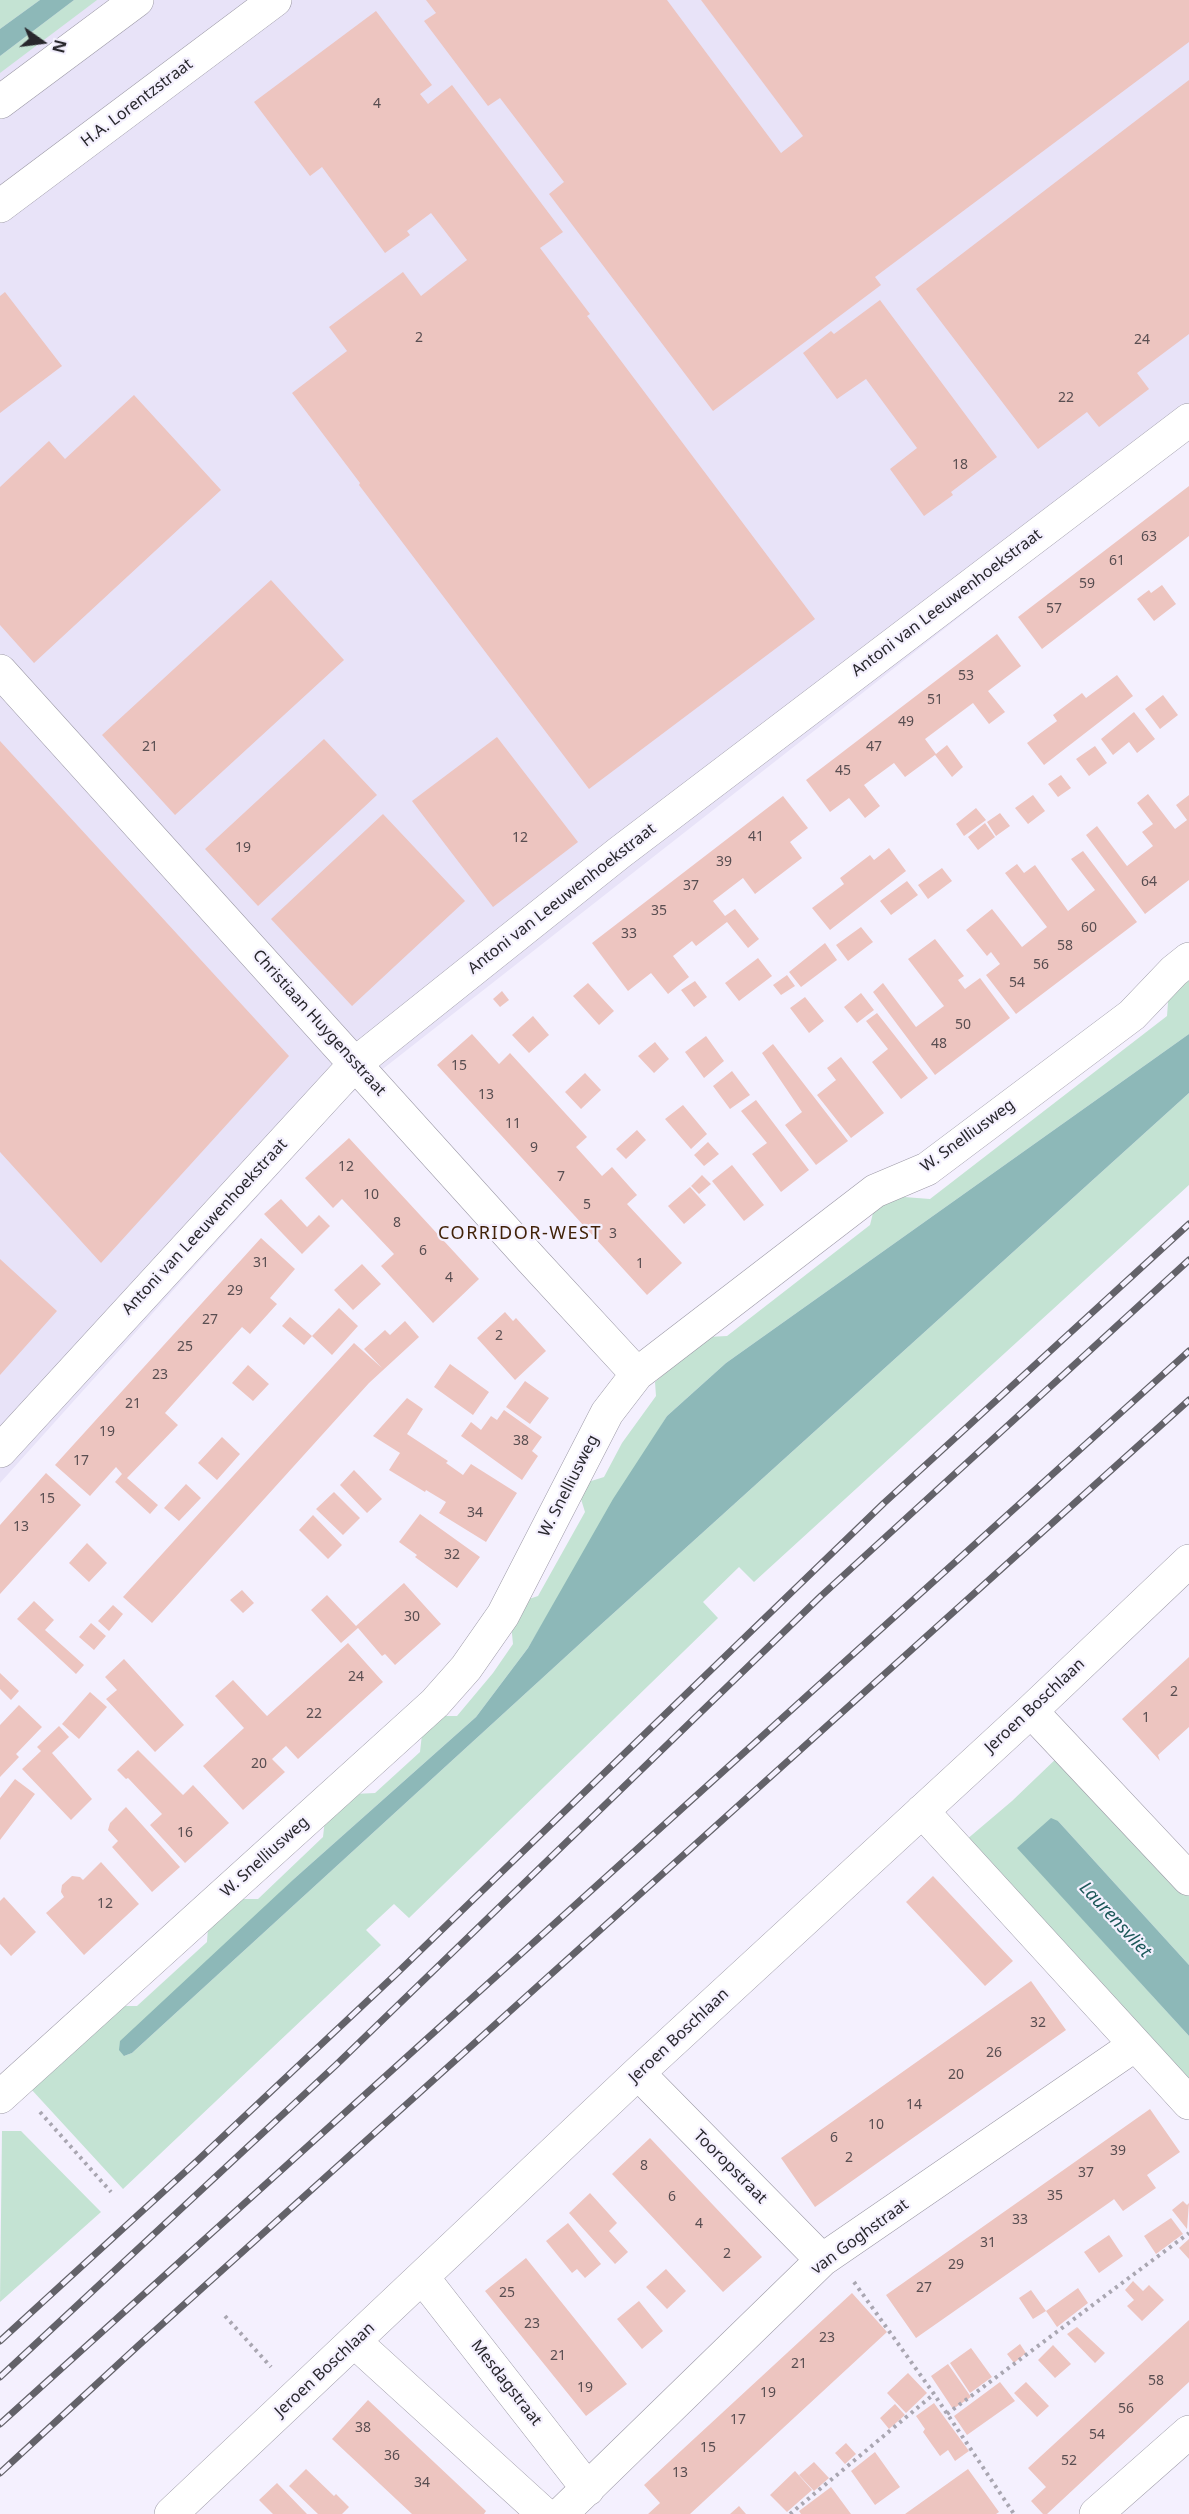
<!DOCTYPE html>
<style>
body{margin:0}
#map{position:relative;width:1189px;height:2514px;overflow:hidden;background:#f4f0fe;font-family:"Noto Sans",sans-serif}
canvas{display:block}
.north{position:absolute;left:12px;top:12px;width:60px;height:60px;-webkit-text-stroke:4px #f4f0fe;paint-order:stroke;rotate:104deg;font-size:16px;font-weight:700;line-height:24px;text-align:center;color:#28272c}
.north::after{content:'';display:block;margin:auto;width:21px;height:27px;background:#28272c;clip-path:polygon(50% 0,100% 100%,50% 72%,0 100%)}
</style>
<div id="map">
<canvas width="1189" height="2514"></canvas>
<div class="north">N</div>
</div>
<script>
const ctx = document.querySelector('canvas').getContext('2d');
ctx.lineJoin = 'round';
function fill(path, color) { ctx.fillStyle = color; ctx.fill(path, 'evenodd'); }
const shape = rows => new Path2D(rows.map(r => 'M' + r).join(''));
function strokePath(path, color, width, dash) { ctx.strokeStyle = color; ctx.lineWidth = width; ctx.lineCap = dash ? 'butt' : 'round'; ctx.setLineDash(dash || []); ctx.stroke(path); }
function drawText(font, color, halo, rows, align = 'center') {
  ctx.font = font + ' "Noto Sans",sans-serif'; ctx.lineWidth = 4.5; ctx.setLineDash([]); ctx.textBaseline = 'middle'; ctx.strokeStyle = halo; ctx.fillStyle = color; for (const [text, x, y, turn = 0] of rows) {
    ctx.save(); ctx.translate(x, y); ctx.rotate((+turn || 0) * Math.PI / 180); ctx.textAlign = isNaN(turn) ? turn : align; if (halo) ctx.strokeText(text, 0, 0); ctx.fillText(text, 0, 0); ctx.restore();
  }
}
fill(shape([
 [17,0,1189,0,1189,437,347,1097,0,1483,0,13]
]), '#e8e3f8');
fill(shape([
 [0,0,40,0,0,29],
 [74,0,97,0,0,73,0,56],
 [1189,975,1189,1034,726,1363,667,1416,528,1648,476,1717,295,1878,124,2056,132,2053,596,1629,1189,1093,1189,1185,754,1582,739,1567,703,1602,718,1618,409,1918,394,1904,366,1930,381,1945,123,2189,31,2089,121,2006,137,2006,207,1942,208,1927,237,1899,258,1899,323,1837,325,1819,354,1794,375,1793,420,1752,422,1734,440,1716,457,1716,493,1673,513,1644,511,1624,523,1601,538,1596,585,1512,580,1496,588,1482,604,1477,622,1443,656,1396,655,1382,707,1337,727,1336,870,1225,874,1209,891,1196,930,1199,1167,1016,1169,989],
 [1061,1754,1189,1895,1189,1965,1058,1821,1018,1848,1189,2036,1189,2081,966,1840,1012,1801],
 [2,2131,21,2131,101,2212,0,2302]
]), '#c4e3d3');
fill(shape([
 [40,0,74,0,0,56,0,29],
 [1189,1034,1189,1093,596,1629,132,2053,124,2056,119,2050,120,2041,295,1878,476,1717,528,1648,613,1499,667,1416,726,1363],
 [1051,1818,1058,1821,1189,1965,1189,2036,1017,1848]
]), '#8db8b8');
fill(shape([
 [426,0,667,0,781,153,803,136,701,0,1189,0,1189,42,875,277,881,285,713,411,549,194,564,182,500,98,488,106,424,21,436,13],
 [376,11,432,85,420,94,428,104,452,85,563,232,540,248,590,314,587,316,591,321,815,619,589,789,359,485,360,483,292,393,347,351,329,327,403,272,421,296,467,260,431,213,407,231,410,235,385,253,322,167,310,176,254,102],
 [1189,80,1189,334,1137,373,1149,389,1099,427,1087,412,1038,449,916,289],
 [5,292,62,366,0,413,0,296],
 [880,300,997,457,951,492,953,495,924,516,890,469,917,448,866,379,837,399,803,353,831,331,834,334],
 [134,395,221,490,34,663,0,625,0,487,49,441,65,459],
 [1189,486,1189,536,1042,649,1018,617],
 [271,580,344,660,175,815,102,735],
 [1162,585,1176,604,1154,621,1137,599,1149,590,1151,593],
 [997,634,1021,666,988,691,1005,712,989,724,973,703,925,739,936,754,947,745,963,767,952,777,935,755,905,777,894,763,864,785,880,806,865,818,849,798,830,812,806,780],
 [1117,675,1133,696,1044,765,1027,743,1057,721,1053,715,1082,693,1086,698],
 [1163,695,1178,715,1160,729,1145,709],
 [1134,712,1155,739,1137,753,1129,742,1113,755,1101,739],
 [497,737,578,842,493,907,412,801],
 [324,739,377,795,258,906,205,849],
 [0,741,289,1056,101,1263,0,1152],
 [1095,746,1107,763,1089,776,1076,759],
 [1061,775,1071,788,1058,797,1048,784],
 [1148,794,1175,829,1187,820,1176,805,1189,795,1189,880,1145,914,1086,835,1097,826,1127,866,1153,846,1142,832,1153,824,1137,803],
 [1033,795,1045,811,1028,824,1015,808],
 [783,796,808,828,790,842,802,858,755,894,743,878,713,901,725,916,735,909,759,939,748,948,727,922,696,946,692,941,673,956,689,977,668,994,651,973,628,991,592,943],
 [976,808,986,820,964,836,956,824],
 [1000,813,1010,826,996,836,987,822],
 [383,814,465,901,352,1006,271,919],
 [985,823,995,837,978,850,968,837],
 [889,848,906,871,830,930,812,908,844,884,840,878,870,855,874,860],
 [1083,851,1137,922,1016,1014,986,975,1000,964,991,952,987,956,966,930,992,909,1022,947,1047,927,1005,873,1017,864,1024,873,1035,865,1068,911,1095,890,1071,859],
 [942,868,952,881,928,899,918,885],
 [907,881,918,895,891,915,880,901],
 [861,927,873,942,848,961,836,945],
 [935,939,964,976,958,980,965,989,980,978,1010,1018,935,1075,873,992,883,983,916,1027,944,1006,908,959],
 [825,943,837,960,801,987,789,972],
 [758,958,772,976,739,1001,725,983],
 [787,975,795,986,781,995,773,985],
 [695,981,707,997,694,1007,681,990],
 [588,983,614,1011,599,1025,573,996],
 [502,991,509,1000,500,1007,493,999],
 [861,993,874,1010,857,1023,844,1007],
 [805,997,824,1021,809,1033,790,1008],
 [877,1013,928,1078,901,1099,872,1062,888,1049,866,1021],
 [533,1016,549,1035,529,1053,512,1035],
 [472,1034,499,1064,510,1053,587,1137,576,1147,602,1176,612,1167,637,1195,627,1204,682,1263,647,1295,437,1065],
 [706,1036,724,1061,704,1078,685,1052],
 [655,1042,669,1059,654,1073,638,1056],
 [773,1044,848,1141,816,1165,785,1125,802,1112,762,1053],
 [841,1057,884,1113,851,1138,817,1095,836,1080,827,1068],
 [732,1071,750,1095,730,1109,713,1086],
 [585,1073,601,1090,581,1109,565,1092],
 [756,1100,809,1170,781,1192,752,1154,767,1143,741,1111],
 [683,1105,707,1134,691,1149,665,1119],
 [637,1130,646,1140,626,1159,616,1149],
 [349,1138,479,1279,433,1323,381,1266,394,1254,342,1199,333,1208,305,1178],
 [708,1142,719,1154,704,1166,694,1155],
 [732,1165,764,1205,744,1221,712,1181],
 [702,1175,711,1184,699,1194,691,1186],
 [690,1187,706,1205,684,1224,668,1206],
 [281,1199,307,1227,319,1215,330,1226,302,1254,264,1214],
 [261,1238,295,1269,270,1298,277,1304,250,1334,242,1327,165,1413,178,1425,127,1478,158,1505,150,1514,115,1482,122,1474,116,1467,90,1496,55,1465],
 [0,1259,57,1311,0,1375],
 [362,1264,381,1284,353,1310,334,1290],
 [339,1308,358,1326,332,1355,312,1336],
 [505,1312,513,1321,516,1318,546,1351,515,1380,477,1338],
 [290,1317,312,1336,304,1345,282,1326],
 [405,1321,419,1337,369,1383,152,1623,123,1597,354,1343,382,1368,364,1349,385,1330,390,1335],
 [450,1364,489,1392,473,1415,434,1387],
 [248,1365,269,1384,253,1401,232,1383],
 [525,1381,549,1398,530,1424,506,1407],
 [407,1398,423,1409,407,1434,448,1461,446,1463,463,1475,471,1464,517,1493,486,1542,439,1513,446,1502,426,1490,425,1492,389,1470,400,1453,373,1436],
 [504,1410,542,1437,532,1451,538,1456,522,1480,461,1436,471,1422,481,1430,491,1416,497,1420],
 [222,1437,240,1454,217,1480,198,1463],
 [354,1470,382,1499,367,1513,340,1485],
 [46,1473,81,1505,0,1594,0,1525],
 [186,1484,201,1498,179,1521,164,1508],
 [334,1492,360,1518,343,1535,316,1509],
 [420,1514,480,1557,457,1588,415,1557,417,1555,399,1542],
 [313,1515,342,1545,328,1559,299,1530],
 [87,1543,107,1563,89,1582,69,1563],
 [404,1583,441,1624,395,1665,385,1654,382,1656,358,1628,341,1643,311,1610,327,1595,356,1626],
 [242,1590,254,1603,243,1613,230,1600],
 [34,1601,54,1620,45,1630,84,1665,76,1674,17,1619],
 [113,1605,123,1614,109,1631,98,1621],
 [91,1623,106,1636,94,1650,79,1637],
 [348,1643,383,1682,298,1759,286,1746,272,1759,285,1772,243,1810,203,1766,244,1728,215,1696,233,1680,267,1716],
 [1189,1657,1189,1727,1158,1755,1160,1761,1122,1719],
 [124,1659,184,1725,155,1752,106,1699,117,1690,105,1677],
 [0,1673,19,1691,11,1700,0,1689],
 [90,1692,107,1707,79,1739,62,1724],
 [19,1705,42,1727,16,1754,19,1757,0,1777,0,1725],
 [59,1726,69,1737,52,1753,92,1799,71,1820,22,1769,41,1751,37,1747],
 [138,1750,183,1795,193,1785,229,1823,185,1863,150,1825,162,1814,128,1778,126,1779,117,1770],
 [15,1779,35,1794,0,1840,0,1798],
 [126,1807,180,1867,152,1892,112,1847,118,1841,108,1830,110,1823],
 [101,1862,139,1904,84,1955,46,1913,64,1897,61,1892,62,1885,72,1876,80,1877,83,1880],
 [933,1876,1013,1961,985,1986,906,1902],
 [4,1897,36,1932,11,1956,0,1944,0,1901],
 [1031,1981,1066,2030,815,2207,781,2158],
 [1150,2109,1180,2152,1147,2175,1156,2188,1123,2211,1114,2199,1113,2200,916,2338,886,2295],
 [650,2138,762,2257,723,2292,612,2174],
 [590,2193,617,2223,609,2231,628,2252,615,2264,569,2213],
 [1183,2201,1187,2205,1189,2203,1187,2229,1172,2210],
 [1171,2218,1183,2234,1156,2254,1144,2236],
 [568,2223,601,2264,585,2278,577,2269,572,2273,546,2241],
 [1109,2235,1123,2256,1099,2273,1084,2252],
 [1189,2239,1189,2259,1179,2248],
 [526,2258,627,2384,586,2416,485,2291],
 [666,2269,686,2291,667,2309,646,2287],
 [1133,2281,1143,2291,1149,2285,1164,2300,1142,2321,1127,2306,1134,2300,1125,2290],
 [1078,2288,1088,2303,1057,2327,1046,2311],
 [1031,2290,1046,2311,1033,2319,1019,2298],
 [852,2293,887,2332,690,2514,648,2514,660,2503,644,2485],
 [639,2301,663,2331,642,2349,617,2319],
 [1189,2320,1189,2382,1047,2514,1043,2514,1031,2501,1046,2487,1028,2468],
 [1077,2327,1105,2353,1095,2363,1067,2334],
 [1020,2344,1026,2353,1014,2363,1007,2354],
 [1053,2345,1071,2364,1055,2378,1038,2360],
 [971,2348,992,2377,970,2393,950,2363],
 [948,2364,971,2397,953,2409,931,2376],
 [908,2373,927,2393,906,2413,887,2393],
 [1000,2382,1015,2401,967,2435,954,2416],
 [1026,2382,1049,2406,1037,2417,1014,2393],
 [368,2400,486,2511,484,2514,412,2514,332,2439],
 [934,2403,969,2451,955,2461,948,2450,940,2456,923,2432,925,2429,916,2416],
 [895,2404,905,2415,889,2429,880,2418],
 [846,2443,856,2454,845,2464,835,2453],
 [875,2452,900,2487,875,2505,851,2471],
 [814,2462,829,2478,814,2491,799,2475],
 [306,2469,334,2496,336,2494,349,2507,342,2514,318,2514,289,2486],
 [968,2469,999,2512,996,2514,905,2514],
 [795,2471,812,2490,787,2512,770,2495],
 [277,2483,307,2514,273,2514,259,2500],
 [831,2487,851,2514,801,2514,799,2511],
 [739,2506,746,2514,730,2514]
]), '#edc5c0');
const minor = shape([
 [0,102,137,0],
 [0,206,275,0],
 [0,671,531,1259,637,1374],
 [0,1451,356,1063,619,853,1189,420],
 [1031,1711,1189,1879],
 [922,1811,1189,2103],
 [638,2073,822,2260],
 [0,2097,435,1703,466,1668,503,1615,607,1413,637,1374,875,1191,927,1169,1132,1015,1174,971,1189,959],
 [423,2278,588,2489],
 [355,2342,544,2514],
 [171,2514,638,2073,1031,1711,1189,1561],
 [561,2514,822,2260,1135,2045],
 [1096,2514,1189,2432]
]);
strokePath(minor, '#9c99a6', 34);
strokePath(shape([
 [40,2112,111,2192],
 [854,2282,934,2394,1014,2514],
 [225,2316,271,2367],
 [947,2414,1189,2233],
 [790,2514,934,2394]
]), '#a9a6b1', 4, [3, 4.5]);
strokePath(minor, '#fff', 33);
const rail = shape([
 [0,2341,197,2161,395,1975,884,1503,1189,1224],
 [0,2377,336,2065,821,1596,1189,1260],
 [0,2424,1189,1351],
 [0,2473,139,2345,1189,1400]
]);
strokePath(rail, '#636269', 7);
strokePath(rail, '#f4f0fe', 4.5, [14]);
drawText('14px', '#594e51', null, [
 ["4",377,104],
 ["2",419,338],
 ["24",1142,340],
 ["22",1066,398],
 ["18",960,465],
 ["63",1149,537],
 ["61",1117,561],
 ["59",1087,584],
 ["57",1054,609],
 ["53",966,676],
 ["51",935,700],
 ["49",906,722],
 ["21",150,747],
 ["47",874,747],
 ["45",843,771],
 ["41",756,837],
 ["12",520,838],
 ["19",243,848],
 ["39",724,862],
 ["64",1149,882],
 ["37",691,886],
 ["35",659,911],
 ["60",1089,928],
 ["33",629,934],
 ["58",1065,946],
 ["56",1041,965],
 ["54",1017,983],
 ["50",963,1025],
 ["48",939,1044],
 ["15",459,1066],
 ["13",486,1095],
 ["11",513,1124],
 ["9",534,1148],
 ["12",346,1167],
 ["7",561,1177],
 ["10",371,1195],
 ["5",587,1205],
 ["8",397,1223],
 ["3",613,1234],
 ["6",423,1251],
 ["31",261,1263],
 ["1",640,1264],
 ["4",449,1278],
 ["29",235,1291],
 ["27",210,1320],
 ["2",499,1336],
 ["25",185,1347],
 ["23",160,1375],
 ["21",133,1404],
 ["19",107,1432],
 ["38",521,1441],
 ["17",81,1461],
 ["15",47,1499],
 ["34",475,1513],
 ["13",21,1527],
 ["32",452,1555],
 ["30",412,1617],
 ["24",356,1677],
 ["2",1174,1692],
 ["22",314,1714],
 ["1",1146,1718],
 ["20",259,1764],
 ["16",185,1833],
 ["12",105,1904],
 ["32",1038,2023],
 ["26",994,2053],
 ["20",956,2075],
 ["14",914,2105],
 ["10",876,2125],
 ["6",834,2138],
 ["39",1118,2151],
 ["2",849,2158],
 ["8",644,2166],
 ["37",1086,2173],
 ["35",1055,2196],
 ["6",672,2197],
 ["33",1020,2220],
 ["4",699,2224],
 ["31",988,2243],
 ["2",727,2254],
 ["29",956,2265],
 ["27",924,2288],
 ["25",507,2293],
 ["23",532,2324],
 ["23",827,2338],
 ["21",558,2356],
 ["21",799,2364],
 ["58",1156,2381],
 ["19",585,2388],
 ["19",768,2393],
 ["56",1126,2409],
 ["17",738,2420],
 ["38",363,2428],
 ["54",1097,2435],
 ["15",708,2448],
 ["36",392,2456],
 ["52",1069,2461],
 ["13",680,2473],
 ["34",422,2483]
]);
drawText('16px', '#28272c', '#f4f0fe', [
 ["H.A. Lorentzstraat",137,103,-37],
 ["Antoni van Leeuwenhoekstraat",947,603,-37],
 ["Antoni van Leeuwenhoekstraat",562,899,-38],
 ["Christiaan Huygensstraat",319,1023,48],
 ["W. Snelliusweg",968,1136,-36],
 ["Antoni van Leeuwenhoekstraat",205,1227,-47],
 ["W. Snelliusweg",569,1486,-63],
 ["Jeroen Boschlaan",1035,1706,-43],
 ["W. Snelliusweg",265,1857,-42],
 ["Jeroen Boschlaan",679,2036,-43],
 ["Tooropstraat",730,2167,45],
 ["van Goghstraat",860,2237,-36],
 ["Jeroen Boschlaan",325,2370,-43],
 ["Mesdagstraat",506,2383,52]
]);
ctx.letterSpacing = '1.5px';
drawText('18px', '#412208', '#f4f0fe', [
 ["CORRIDOR-WEST",520,1234]
]);
ctx.letterSpacing = '0px';
drawText('italic 18px', '#1c5859', '#f4f0fe', [
 ["Laurensvliet",1115,1920,47]
]);
</script>
